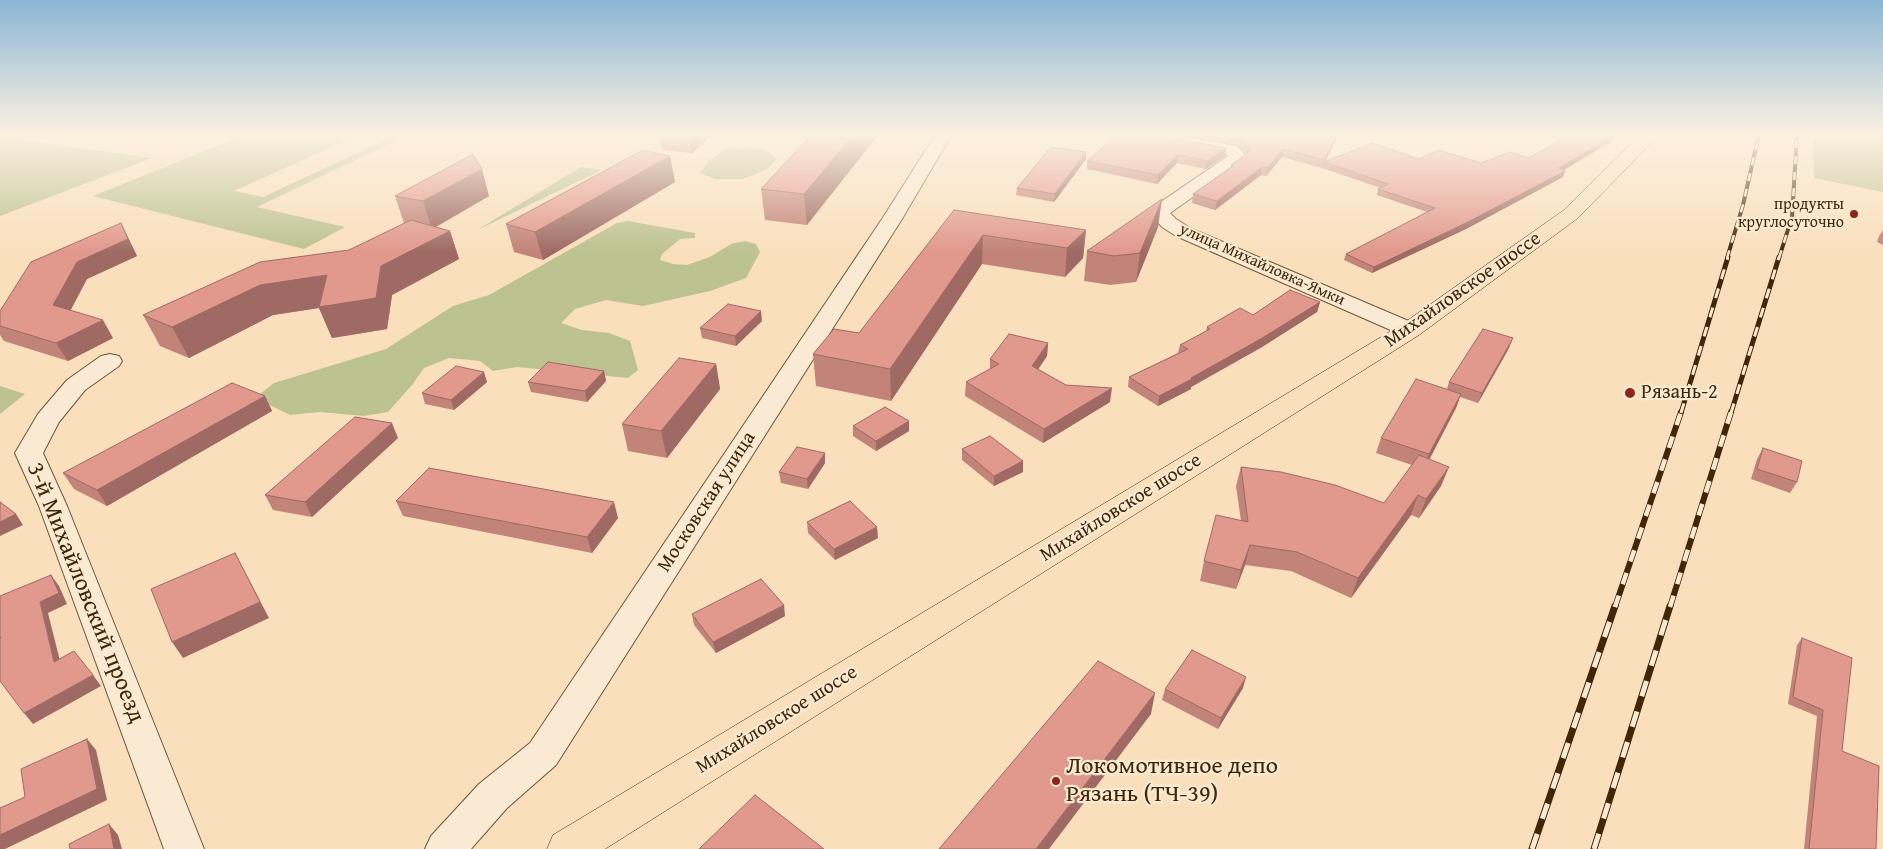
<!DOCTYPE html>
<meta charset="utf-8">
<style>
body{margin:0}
canvas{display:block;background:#f9dfbc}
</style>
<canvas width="1883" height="849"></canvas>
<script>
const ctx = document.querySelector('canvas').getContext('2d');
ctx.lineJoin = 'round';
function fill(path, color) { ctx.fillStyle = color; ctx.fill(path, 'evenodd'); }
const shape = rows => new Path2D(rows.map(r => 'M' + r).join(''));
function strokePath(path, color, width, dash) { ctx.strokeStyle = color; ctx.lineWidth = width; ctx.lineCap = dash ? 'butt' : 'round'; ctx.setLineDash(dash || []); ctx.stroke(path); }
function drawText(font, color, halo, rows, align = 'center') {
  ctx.font = font + ' "Gentium Book Plus",serif'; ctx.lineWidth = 4.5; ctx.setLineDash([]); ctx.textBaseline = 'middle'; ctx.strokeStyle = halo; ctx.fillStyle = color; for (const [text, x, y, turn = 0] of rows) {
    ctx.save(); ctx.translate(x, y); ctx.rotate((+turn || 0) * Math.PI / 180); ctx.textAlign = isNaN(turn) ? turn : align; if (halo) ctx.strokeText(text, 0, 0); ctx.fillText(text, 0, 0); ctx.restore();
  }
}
fill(shape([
 [247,134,360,134,234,191,263,197,398,134,410,134,257,207,345,227,304,249,93,196],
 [1813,134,1883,134,1883,192,1814,178],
 [0,137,152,158,0,216],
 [749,147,766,150,777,159,767,169,743,179,715,179,700,173,709,161,723,150],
 [581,167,602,170,477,230],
 [628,221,695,233,695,238,680,239,662,254,660,260,673,264,687,265,710,257,731,244,745,241,756,244,760,252,746,278,710,291,643,306,606,300,575,309,561,323,582,330,609,333,630,341,638,370,628,378,517,367,493,371,480,361,449,358,424,368,412,385,388,412,364,416,319,412,290,415,255,398,274,383,386,349,453,306,489,295,617,223],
 [0,386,25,394,0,414]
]), '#bdc291');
const minor = shape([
 [936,134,952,134,902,219,556,765,507,808,471,849,425,849,431,836,479,784,530,743,882,219,936,134],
 [1136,134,1172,134,1237,146,1247,157,1244,161,1170,213,1176,219,1190,228,1418,325,1422,330,1418,335,1410,337,1402,335,1176,236,1162,227,1149,212,1152,208,1228,156,1225,154,1144,139,1138,137,1136,134],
 [110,354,119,356,122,361,119,366,85,390,59,422,43,453,67,506,204,849,164,849,39,506,15,453,38,414,67,380,101,356,110,354]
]);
const primary = shape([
 [1641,134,1660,134,1578,218,1419,335,605,849,547,849,553,835,1401,325,1564,210,1641,134]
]);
strokePath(minor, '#6f5535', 2);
strokePath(primary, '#412708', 1);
fill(minor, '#fbead3');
fill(primary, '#f9dfbc');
const railFar3 = shape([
 [1727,258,1743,205,1759,134],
 [1779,258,1792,217,1797,134]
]);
const railFar2 = shape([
 [1681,413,1728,257],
 [1731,413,1779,257]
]);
const railFar1 = shape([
 [1615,607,1681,412],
 [1670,607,1731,412]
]);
const rail = shape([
 [1532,849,1615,606],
 [1594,849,1670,606]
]);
strokePath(railFar3, '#412708', 4);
strokePath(railFar2, '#412708', 5);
strokePath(railFar1, '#412708', 6);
strokePath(rail, '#412708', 7);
strokePath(railFar3, '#fbead3', 2.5, [8]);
strokePath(railFar2, '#fbead3', 3, [10]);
strokePath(railFar1, '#fbead3', 4.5, [12]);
strokePath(rail, '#fbead3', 5, [16]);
fill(shape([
 [659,134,713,134,692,153,662,150],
 [812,134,807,225,765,220,761,189],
 [1183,134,1339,134,1325,162,1419,159,1481,163,1529,158,1614,136,1612,141,1564,170,1563,177,1466,229,1372,273,1344,260,1346,254,1427,212,1377,195,1378,189,1381,188,1322,168,1323,166,1322,168,1282,157,1266,176,1261,175,1215,210,1192,203,1193,194,1231,167,1231,165,1247,154,1237,144],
 [1226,148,1225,156,1206,169,1177,163,1157,184,1087,169,1087,161],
 [670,156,675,182,543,260,514,252,506,224],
 [1086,159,1054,202,1016,195,1017,188],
 [395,196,489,196,436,227,450,231,459,259,392,295,387,329,332,338,319,308,273,315,189,358,160,346,143,315,349,250,404,223],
 [954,210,1086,230,1083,258,1065,277,982,264,891,401,816,386,813,354,859,333],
 [121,223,137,256,87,279,70,310,113,338,68,361,4,341,0,335,0,311],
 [1158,227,1136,282,1110,285,1084,281,1087,251],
 [1883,230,1883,245,1877,242,1879,236],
 [1320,302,1317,312,1262,347,1191,387,1191,389,1158,406,1128,387,1129,377,1178,353,1180,345,1206,331,1207,327,1253,315],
 [762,321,736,346,702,338,700,328],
 [1048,343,1047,356,1038,369,1066,385,1110,402,1043,443,965,396,966,382,990,369,990,359],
 [1509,348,1478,403,1460,397,1456,408,1429,459,1441,486,1419,518,1411,515,1351,598,1291,571,1245,565,1236,589,1200,581,1204,561,1241,521,1236,486,1241,467,1384,503,1412,465,1376,453,1381,438,1447,389,1449,382],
 [716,364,720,389,667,458,628,451,622,424],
 [604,371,606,381,587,402,531,392,528,382],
 [487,382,454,410,425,404,422,393],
 [265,396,272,411,107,506,74,489,63,473],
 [909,421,909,431,876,451,853,436,853,426],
 [398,438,312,517,273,510,265,495],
 [1763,448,1797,482,1790,493,1751,479,1757,459],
 [962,449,1023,461,1023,472,994,486,962,460],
 [825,463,808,489,781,483,779,472],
 [396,501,618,518,592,553,403,516],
 [807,522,878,538,835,560,808,533],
 [692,614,785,616,716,653,694,625],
 [1802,638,1842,751,1876,849,1804,849,1817,716,1788,704,1797,645],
 [1243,688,1218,729,1162,700,1165,689]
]), '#c28379');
fill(shape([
 [689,134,713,134,692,153],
 [854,134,879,134,807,225,804,194],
 [1337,134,1339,134,1324,163,1324,162,1322,168,1324,160],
 [1612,134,1616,134,1614,136,1612,141,1557,174,1559,168],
 [1226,148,1225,156,1206,169,1207,161],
 [1283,149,1282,157,1266,176,1268,168],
 [1086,152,1086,159,1054,202,1055,194],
 [1178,155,1177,163,1157,184,1158,175],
 [670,156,675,182,543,260,535,232],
 [1262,167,1261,175,1215,210,1217,201],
 [482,169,489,196,432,229,423,201],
 [1565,171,1563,177,1466,229,1372,273,1374,267],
 [1162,199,1158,227,1136,282,1140,253],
 [121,223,137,256,87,279,64,323,53,305,77,262],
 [1086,230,1083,258,1065,277,1067,248],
 [450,231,459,259,392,295,387,329,332,338,319,308,273,315,189,358,172,327,260,285,381,266],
 [983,235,982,264,891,401,890,369],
 [1320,302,1317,312,1262,347,1191,387,1191,389,1158,406,1159,396],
 [761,311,762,321,736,346,735,336],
 [103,320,113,338,68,361,56,343],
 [1513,338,1509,348,1478,403,1482,393],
 [1048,343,1047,356,1031,380,1032,366],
 [716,364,720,389,667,458,661,431],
 [604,371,606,381,587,402,585,391],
 [484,372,487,382,454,410,451,400],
 [1112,388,1110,402,1043,443,1044,429],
 [1461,394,1456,408,1424,470,1429,454],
 [265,396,272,411,107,506,97,490],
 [909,421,909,431,876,451,876,441],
 [392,423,398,438,312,517,305,502],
 [825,453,825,463,808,489,807,479],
 [1023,461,1023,472,994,486,994,476],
 [1449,467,1441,486,1419,518,1426,499],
 [1418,495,1411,515,1351,598,1358,578],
 [614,502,618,518,592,553,587,537],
 [16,514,23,525,0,536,0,522],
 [877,527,878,538,835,560,834,549],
 [1250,545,1245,565,1236,589,1241,570],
 [235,553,269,618,183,658,172,642],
 [51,575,59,586,67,604,48,613,63,673,54,662,40,602],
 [784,605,785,616,716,653,713,642],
 [93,675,101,686,33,724,24,713],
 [1246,677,1243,688,1218,729,1221,718],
 [1155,693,1151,714,1049,849,1036,849],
 [87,739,96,750,107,800,5,849,0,849,0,835],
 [109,824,118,835,122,849,114,849]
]), '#9e6a63');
const building = shape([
 [812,134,854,134,804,194,761,189,812,134],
 [1118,134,1150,134,1226,148,1207,161,1178,155,1158,175,1087,161,1118,134],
 [1226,134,1337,134,1324,160,1283,149,1268,168,1262,167,1217,201,1193,194,1233,166,1231,165,1247,154,1250,148,1239,136,1226,134],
 [1570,134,1612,134,1615,135,1559,168,1565,171,1468,222,1374,267,1346,254,1435,208,1378,189,1388,184,1324,162,1372,143,1419,159,1439,150,1481,163,1510,152,1529,158,1570,134],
 [1051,147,1086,152,1055,194,1017,188,1051,147],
 [643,150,670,156,535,232,506,224,643,150],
 [473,154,482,169,423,201,395,196,473,154],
 [1162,199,1140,253,1114,256,1087,251,1162,199],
 [954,210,1086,230,1067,248,983,235,890,369,813,354,834,329,859,333,954,210],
 [411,220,450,231,381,266,376,298,319,307,327,275,260,285,172,327,143,315,260,262,349,250,411,220],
 [121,223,128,239,77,262,53,305,103,320,56,343,0,326,0,311,31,262,121,223],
 [1290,290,1320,302,1264,337,1191,378,1192,379,1159,396,1129,377,1188,349,1180,345,1210,329,1207,327,1240,308,1253,315,1290,290],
 [728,304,761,311,735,336,700,328,728,304],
 [1483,329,1513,338,1482,393,1449,382,1483,329],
 [1009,334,1048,343,1032,366,1066,385,1112,388,1044,429,966,382,999,364,990,359,1009,334],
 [679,358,716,364,661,431,622,424,679,358],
 [548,362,604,371,585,391,528,382,548,362],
 [456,366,484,372,451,400,422,393,456,366],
 [1416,379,1461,394,1429,454,1381,438,1416,379],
 [232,383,265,396,97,490,63,473,232,383],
 [885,407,909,421,876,441,853,426,885,407],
 [355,417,392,423,305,502,265,495,355,417],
 [990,436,1023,461,994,476,962,449,990,436],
 [797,447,825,453,807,479,779,472,797,447],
 [1763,448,1802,461,1797,482,1757,469,1763,448],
 [1419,455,1449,467,1426,499,1418,495,1358,578,1297,552,1250,545,1241,570,1204,561,1216,515,1248,522,1241,467,1281,472,1335,485,1384,503,1419,455],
 [429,468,614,502,587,537,396,501,429,468],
 [850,501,877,527,834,549,807,522,850,501],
 [0,502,16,514,0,522,0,502],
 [235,553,260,602,172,642,151,589,235,553],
 [51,575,59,593,40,602,54,662,74,651,93,675,24,713,0,681,0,638,1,638,0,636,0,596,51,575],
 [761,579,784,605,713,642,692,614,761,579],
 [1802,638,1852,658,1842,751,1879,766,1876,849,1809,849,1823,710,1793,697,1802,638],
 [1192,650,1246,677,1221,718,1165,689,1192,650],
 [1098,661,1155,693,1036,849,939,849,1098,661],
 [87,739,97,789,0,835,0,808,25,797,21,769,87,739],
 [755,795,824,849,699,849,755,795],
 [109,824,114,849,70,849,69,844,109,824]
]);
fill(building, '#e1988d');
strokePath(building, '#9e6a63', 1);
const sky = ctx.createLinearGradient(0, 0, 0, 253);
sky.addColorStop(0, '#8bb6d6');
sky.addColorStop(0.53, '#fcf1e1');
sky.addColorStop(1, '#fcf1e100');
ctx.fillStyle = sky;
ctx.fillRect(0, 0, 1883, 253);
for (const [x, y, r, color] of [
 [1854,214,5,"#8f2418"],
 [1630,393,6,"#8f2418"],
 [1056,781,5,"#8f2418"]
]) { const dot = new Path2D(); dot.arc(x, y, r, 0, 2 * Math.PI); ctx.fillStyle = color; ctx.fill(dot); strokePath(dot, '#fbead3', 2); }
drawText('16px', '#412708', '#fbead3', [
 ["продукты",1844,205],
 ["круглосуточно",1844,223]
], 'right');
drawText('16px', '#412708', '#fbead3', [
 ["улица Михайловка-Ямки",1262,265,24]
]);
drawText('20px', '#412708', '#fbead3', [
 ["Михайловское шоссе",1463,290,-35],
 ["Московская улица",707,502,-57],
 ["Михайловское шоссе",1121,508,-32],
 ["Михайловское шоссе",777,720,-32]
]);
drawText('20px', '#412708', '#fbead3', [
 ["Рязань-2",1641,393]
], 'left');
drawText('24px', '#412708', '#fbead3', [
 ["3-й Михайловский проезд",85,593,68]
]);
drawText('24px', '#412708', '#fbead3', [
 ["Локомотивное депо",1066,767],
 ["Рязань (ТЧ-39)",1066,795]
], 'left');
</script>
